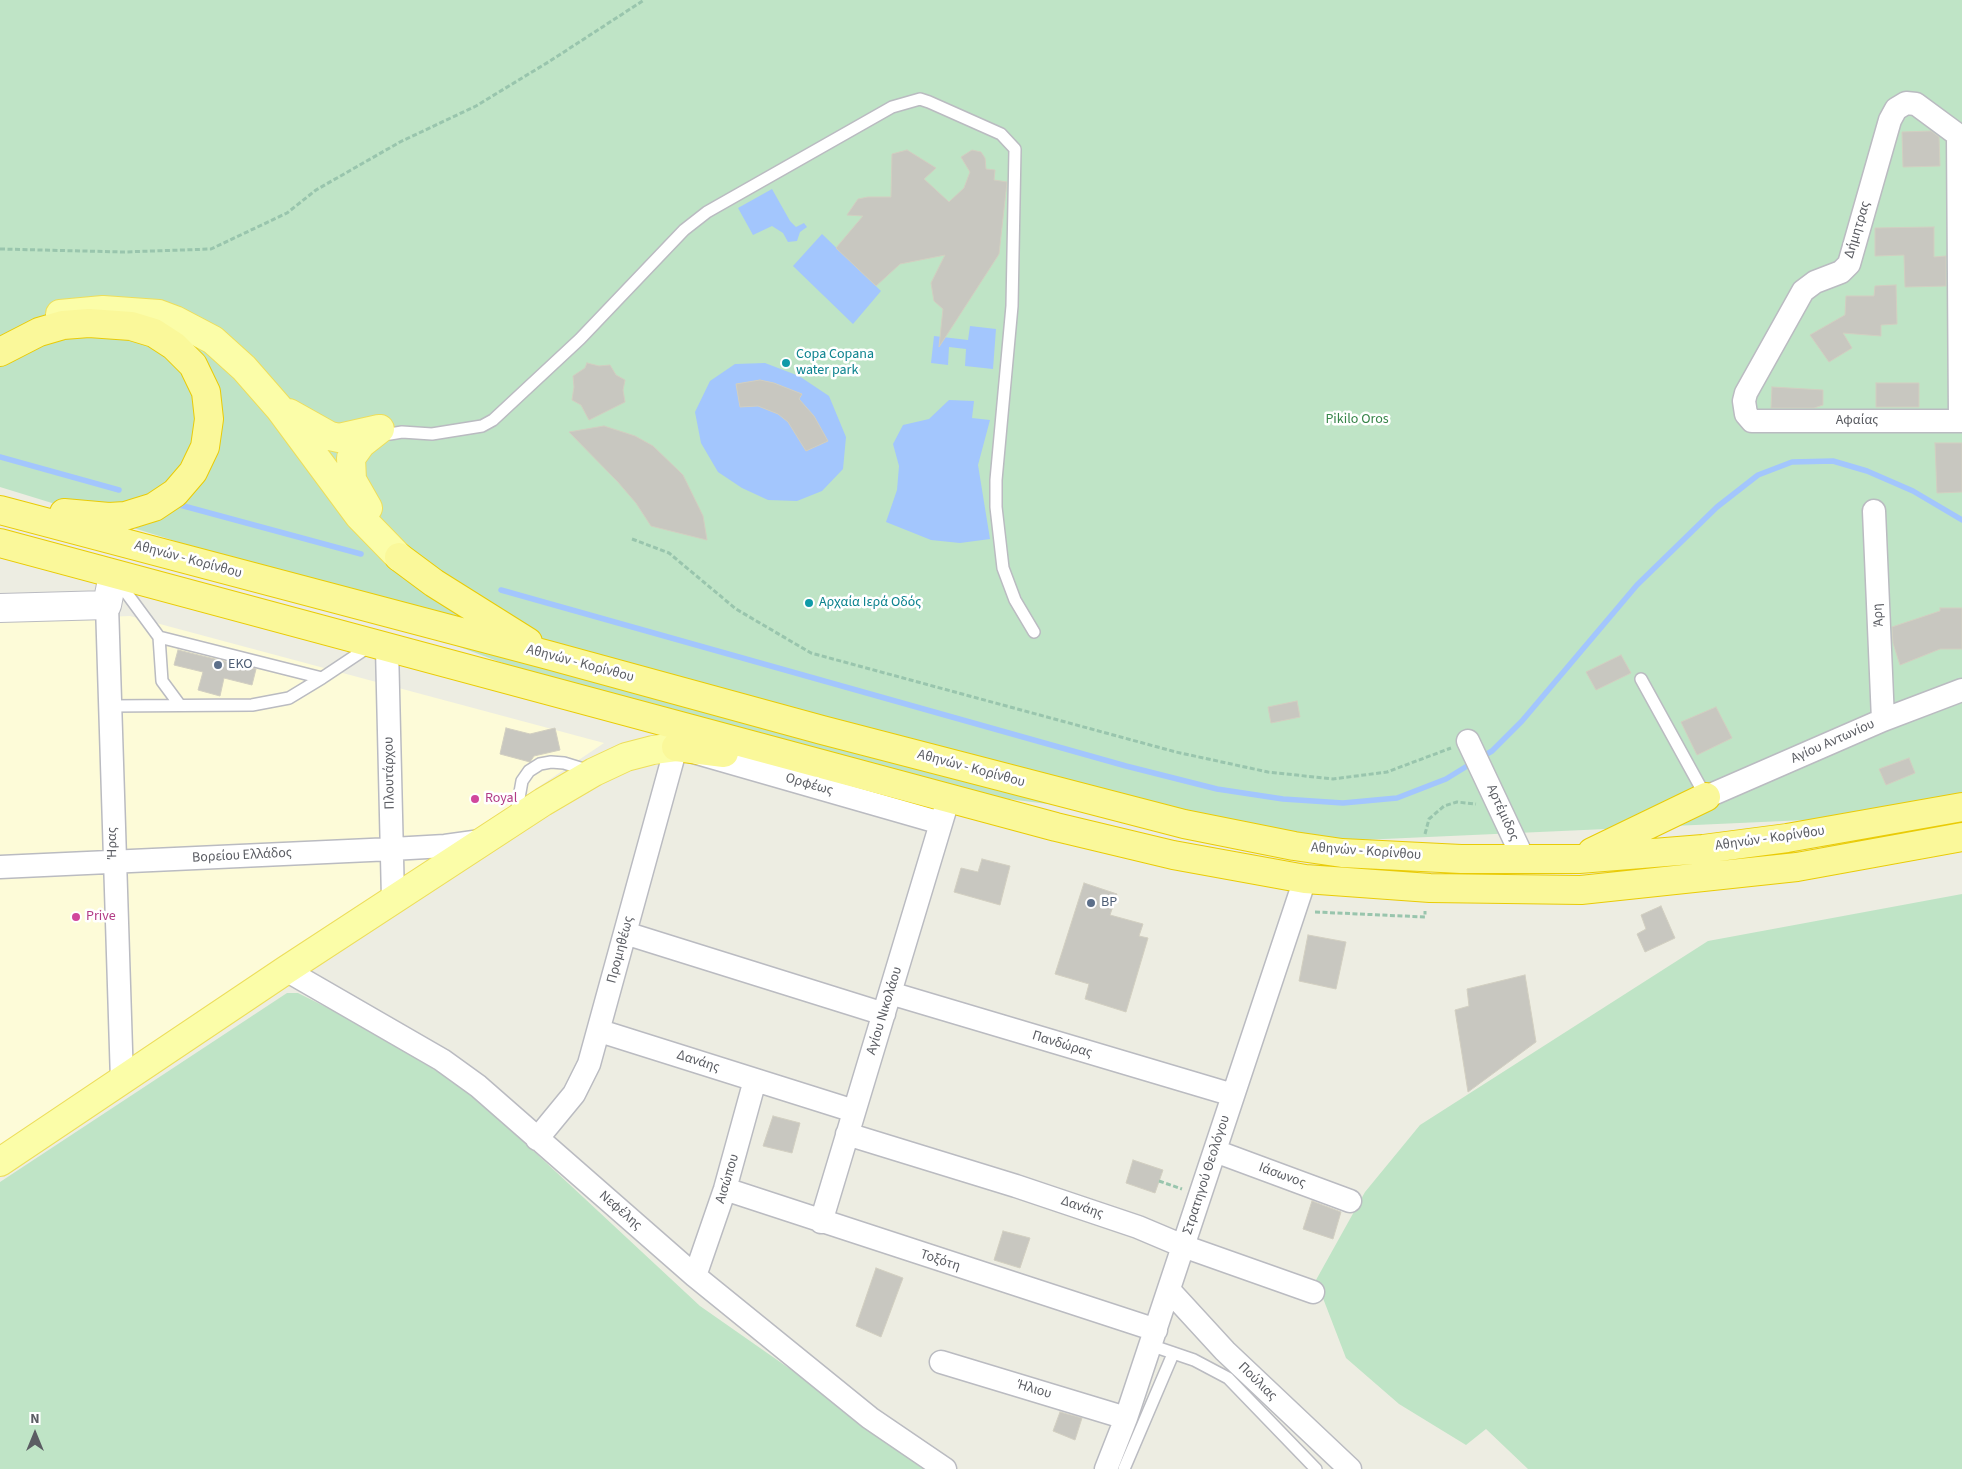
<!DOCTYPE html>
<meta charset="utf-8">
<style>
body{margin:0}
#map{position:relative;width:1962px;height:1469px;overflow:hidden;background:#edede2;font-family:"Source Sans 3",sans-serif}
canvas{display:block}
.north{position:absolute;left:10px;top:1409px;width:50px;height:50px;-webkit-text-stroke:4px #fff;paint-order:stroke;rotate:0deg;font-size:14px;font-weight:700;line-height:20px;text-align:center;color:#5b5d63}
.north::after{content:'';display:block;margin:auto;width:18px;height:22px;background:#5b5d63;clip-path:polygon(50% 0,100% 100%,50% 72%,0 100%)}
</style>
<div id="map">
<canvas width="1962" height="1469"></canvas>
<div class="north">N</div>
</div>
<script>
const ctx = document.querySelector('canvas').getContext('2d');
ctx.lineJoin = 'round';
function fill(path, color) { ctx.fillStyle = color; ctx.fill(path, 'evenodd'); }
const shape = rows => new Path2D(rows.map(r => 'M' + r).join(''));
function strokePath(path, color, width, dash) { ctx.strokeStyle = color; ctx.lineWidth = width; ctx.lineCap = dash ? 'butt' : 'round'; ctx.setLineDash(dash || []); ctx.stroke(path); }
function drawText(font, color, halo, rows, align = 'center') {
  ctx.font = font + ' "Source Sans 3",sans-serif'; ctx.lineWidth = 5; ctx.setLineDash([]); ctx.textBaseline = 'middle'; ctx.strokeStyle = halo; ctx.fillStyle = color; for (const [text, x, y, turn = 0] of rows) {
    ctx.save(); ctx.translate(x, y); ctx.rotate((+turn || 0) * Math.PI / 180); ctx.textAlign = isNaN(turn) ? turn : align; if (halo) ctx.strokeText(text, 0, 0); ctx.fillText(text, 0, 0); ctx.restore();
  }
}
fill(shape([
 [130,616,604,743,0,1148,0,621]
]), '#fdfbd8');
fill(shape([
 [0,0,1962,0,1962,813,1339,841,796,772,169,539,0,487],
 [1962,894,1962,1469,1528,1469,1486,1429,1466,1445,1399,1404,1346,1358,1316,1280,1365,1192,1420,1125,1708,941],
 [287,993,298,993,346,1017,467,1089,700,1306,933,1469,0,1469,0,1182]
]), '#bfe4c6');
fill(shape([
 [772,189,790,221,796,227,804,223,807,227,800,232,797,241,788,242,783,233,772,226,753,235,738,208],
 [822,234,881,291,853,324,793,266],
 [970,326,996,329,993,369,965,366,966,349,949,347,948,365,931,363,934,336,968,340],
 [765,363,799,376,829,396,846,437,843,469,822,491,797,501,768,500,742,488,718,472,701,443,695,412,710,381,735,364],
 [949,400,974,401,972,418,990,420,978,465,990,539,960,543,931,540,886,522,897,490,899,466,893,444,903,425,929,419]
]), '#a3c6fd');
strokePath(shape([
 [0,457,119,490],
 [180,505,361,554],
 [501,590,1126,766,1217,789,1283,799,1343,803,1397,798,1446,779,1472,763],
 [1480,758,1492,751,1522,721,1637,585,1717,507,1758,475,1792,462,1833,461,1867,471,1913,491,1962,520]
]), '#a3c6fd', 5.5);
const building = shape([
 [1931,131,1939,137,1940,166,1903,167,1902,132,1931,131],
 [907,150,936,168,924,179,949,202,964,188,970,172,961,157,972,150,981,152,985,158,986,169,995,170,994,180,1007,182,999,254,939,347,943,309,934,301,931,283,945,255,900,264,876,286,836,248,863,216,847,215,858,199,868,197,891,197,892,154,907,150],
 [1934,227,1934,257,1946,256,1946,286,1905,287,1904,255,1875,256,1875,228,1934,227],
 [1896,285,1897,324,1881,325,1881,336,1843,333,1852,348,1829,362,1810,335,1845,315,1846,296,1874,296,1875,286,1896,285],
 [587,363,599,366,610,365,616,375,625,380,623,390,625,402,589,420,581,405,572,400,574,387,573,376,585,368,587,363],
 [760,380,774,383,802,394,799,399,814,416,828,441,806,451,788,422,778,414,758,406,740,407,736,384,760,380],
 [1876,383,1919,383,1919,407,1876,407,1876,383],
 [1772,387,1823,390,1823,405,1814,408,1771,408,1772,387],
 [604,426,635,436,653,446,683,475,703,516,707,540,651,526,636,503,618,482,569,432,604,426],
 [1935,443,1962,443,1962,492,1937,493,1935,443],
 [1940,608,1962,608,1962,649,1940,649,1900,665,1893,643,1892,627,1940,611,1940,608],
 [178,650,256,669,252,685,224,678,220,696,198,690,203,672,174,665,178,650],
 [1621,655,1631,673,1596,690,1586,672,1621,655],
 [1297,701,1300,717,1271,723,1268,707,1297,701],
 [1716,707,1732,738,1697,755,1681,722,1716,707],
 [506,728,530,734,555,728,560,750,534,756,530,762,500,754,506,728],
 [1909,758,1915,773,1886,785,1879,769,1909,758],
 [982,859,1010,866,1000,905,954,892,961,868,978,872,982,859],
 [1084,883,1117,894,1110,915,1143,924,1139,936,1148,938,1126,1012,1085,999,1089,984,1055,974,1084,883],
 [1661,906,1675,938,1645,952,1637,934,1646,929,1641,915,1661,906],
 [1308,935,1346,942,1336,989,1299,981,1308,935],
 [1525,975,1536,1042,1468,1092,1455,1010,1469,1006,1467,989,1525,975],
 [773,1116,800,1123,792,1153,763,1146,773,1116],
 [1133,1160,1163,1170,1155,1193,1126,1183,1133,1160],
 [1312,1201,1341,1212,1333,1239,1303,1229,1312,1201],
 [1003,1231,1030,1238,1020,1268,994,1260,1003,1231],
 [876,1268,903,1278,881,1337,856,1326,876,1268],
 [1060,1412,1082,1418,1075,1440,1053,1431,1060,1412]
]);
fill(building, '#c8c7c0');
strokePath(building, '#d2cfc1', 1);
const service = shape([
 [380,429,390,434,402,432,432,434,482,426,493,420,580,339,684,230,707,212,892,107,920,99,929,102,1001,134,1015,149,1012,306,996,480,996,507,1003,568,1015,600,1034,632],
 [117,580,159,637,162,681,179,704],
 [159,637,322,678,370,646],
 [1641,679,1706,797],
 [110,706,252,705,289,698,322,678],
 [516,815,522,781,529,771,540,764,551,762,564,763,590,771],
 [1150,1345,1194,1360,1228,1378,1316,1469],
 [1124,1469,1173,1354]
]);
const minor = shape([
 [1958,136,1960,420],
 [1962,138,1916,104,1906,103,1896,109,1890,120,1849,264,1841,272,1815,282,1803,291,1746,393,1744,401,1746,414,1752,421,1962,421],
 [1874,511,1883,720],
 [107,605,122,1081],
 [387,648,393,899],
 [1468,741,1524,860],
 [1706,797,1883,720,1962,690],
 [0,867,392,849,445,846,481,841],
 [625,933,884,1014],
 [286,970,442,1060,478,1086,695,1276,870,1418,945,1469],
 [890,993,1233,1095],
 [600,1031,854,1111],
 [847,1134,1016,1186,1138,1227,1183,1246,1313,1292],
 [537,1139,574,1094,589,1064,676,747,941,823],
 [1215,1151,1350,1201],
 [725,1189,1156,1330],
 [821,1222,945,810],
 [695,1276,725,1189,755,1080],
 [1169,1290,1225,1351,1350,1469],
 [941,1362,1126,1418],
 [1106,1469,1126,1418,1305,879]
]);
const tertiary = shape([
 [0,608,107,605,113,575]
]);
const primary = shape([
 [60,314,103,310,159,314,175,320,213,340,244,368,279,408,359,516,399,557],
 [289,413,330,436,339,438,379,429],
 [368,508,352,480,351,458,361,444,380,429],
 [0,1162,286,970,543,802,594,772,626,757,653,750,676,747]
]);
const trunk = shape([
 [0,352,39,332,63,325,89,323,131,326,154,333,174,346,193,365,206,392,209,419,205,447,193,472,175,493,154,507,125,516,109,517,64,513],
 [0,510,548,655,822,730,1184,824,1294,846,1342,853,1461,859,1579,859,1703,849,1787,838,1962,807],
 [0,543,1056,827,1173,855,1305,879,1430,888,1581,890,1797,867,1962,837],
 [399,557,434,583,528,642],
 [676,747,724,753],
 [1592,852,1706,797]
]);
strokePath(service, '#babbc1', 14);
strokePath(minor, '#babbc1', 25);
strokePath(tertiary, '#babbc1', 30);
strokePath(primary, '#edde5b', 30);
strokePath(trunk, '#e9cb06', 30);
strokePath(shape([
 [0,249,124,252,211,249,287,213,316,190,400,142,476,106,550,61,644,0],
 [632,539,669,553,736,609,811,653,1176,752,1268,772,1333,779,1387,772,1451,748],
 [1425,834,1429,819,1444,806,1457,802,1476,804],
 [1315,912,1425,917,1425,911],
 [1159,1181,1182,1189]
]), '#99c5ad', 3, [5, 2.5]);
strokePath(service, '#fff', 11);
strokePath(minor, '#fff', 22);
strokePath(tertiary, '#fff', 28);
strokePath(primary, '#fbfda8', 28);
strokePath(trunk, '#faf89a', 28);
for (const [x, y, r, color] of [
 [786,363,5,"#0f9aa8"],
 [809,603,5,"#0f9aa8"],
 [218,665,5,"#5c6f8a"],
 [475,799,5,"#d1479c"],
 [1091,903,5,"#5c6f8a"],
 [76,917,5,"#d1479c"]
]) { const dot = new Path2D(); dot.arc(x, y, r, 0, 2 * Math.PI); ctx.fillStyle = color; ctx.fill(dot); strokePath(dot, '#fff', 2); }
drawText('14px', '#5b5d63', '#fff', [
 ["Δήμητρας",1858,230,-73],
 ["Αφαίας",1857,421],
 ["Αθηνών - Κορίνθου",188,560,15],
 ["Άρη",1879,615,-93],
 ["Αθηνών - Κορίνθου",580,664,15],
 ["Αγίου Αντωνίου",1833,742,-24],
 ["Αθηνών - Κορίνθου",971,769,15],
 ["Πλουτάρχου",390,773,-91],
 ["Ορφέως",809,785,16],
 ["Αρτέμιδος",1502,813,66],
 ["Αθηνών - Κορίνθου",1770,839,-8],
 ["Ήρας",113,843,-91],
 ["Αθηνών - Κορίνθου",1366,852,4],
 ["Βορείου Ελλάδος",242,856,-3],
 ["Προμηθέως",621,950,-75],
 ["Αγίου Νικολάου",885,1011,-73],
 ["Πανδώρας",1062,1045,17],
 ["Δανάης",698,1062,18],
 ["Στρατηγού Θεολόγου",1207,1175,-72],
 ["Ιάσωνος",1282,1176,20],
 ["Αισώπου",728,1179,-73],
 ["Δανάης",1082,1208,19],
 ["Νεφέλης",620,1211,41],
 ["Τοξότη",940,1261,18],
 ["Πούλιας",1257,1382,44],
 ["Ήλιου",1034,1390,17]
]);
drawText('14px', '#0d838f', '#fff', [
 ["Copa Copana",796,355],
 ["water park",796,371],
 ["Αρχαία Ιερά Οδός",819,603]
], 'left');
drawText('14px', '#378549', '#fff', [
 ["Pikilo Oros",1357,420]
]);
drawText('14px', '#4e5e75', '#fff', [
 ["EKO",228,665],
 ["BP",1101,903]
], 'left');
drawText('14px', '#b23c85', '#fff', [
 ["Royal",485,799],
 ["Prive",86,917]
], 'left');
</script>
